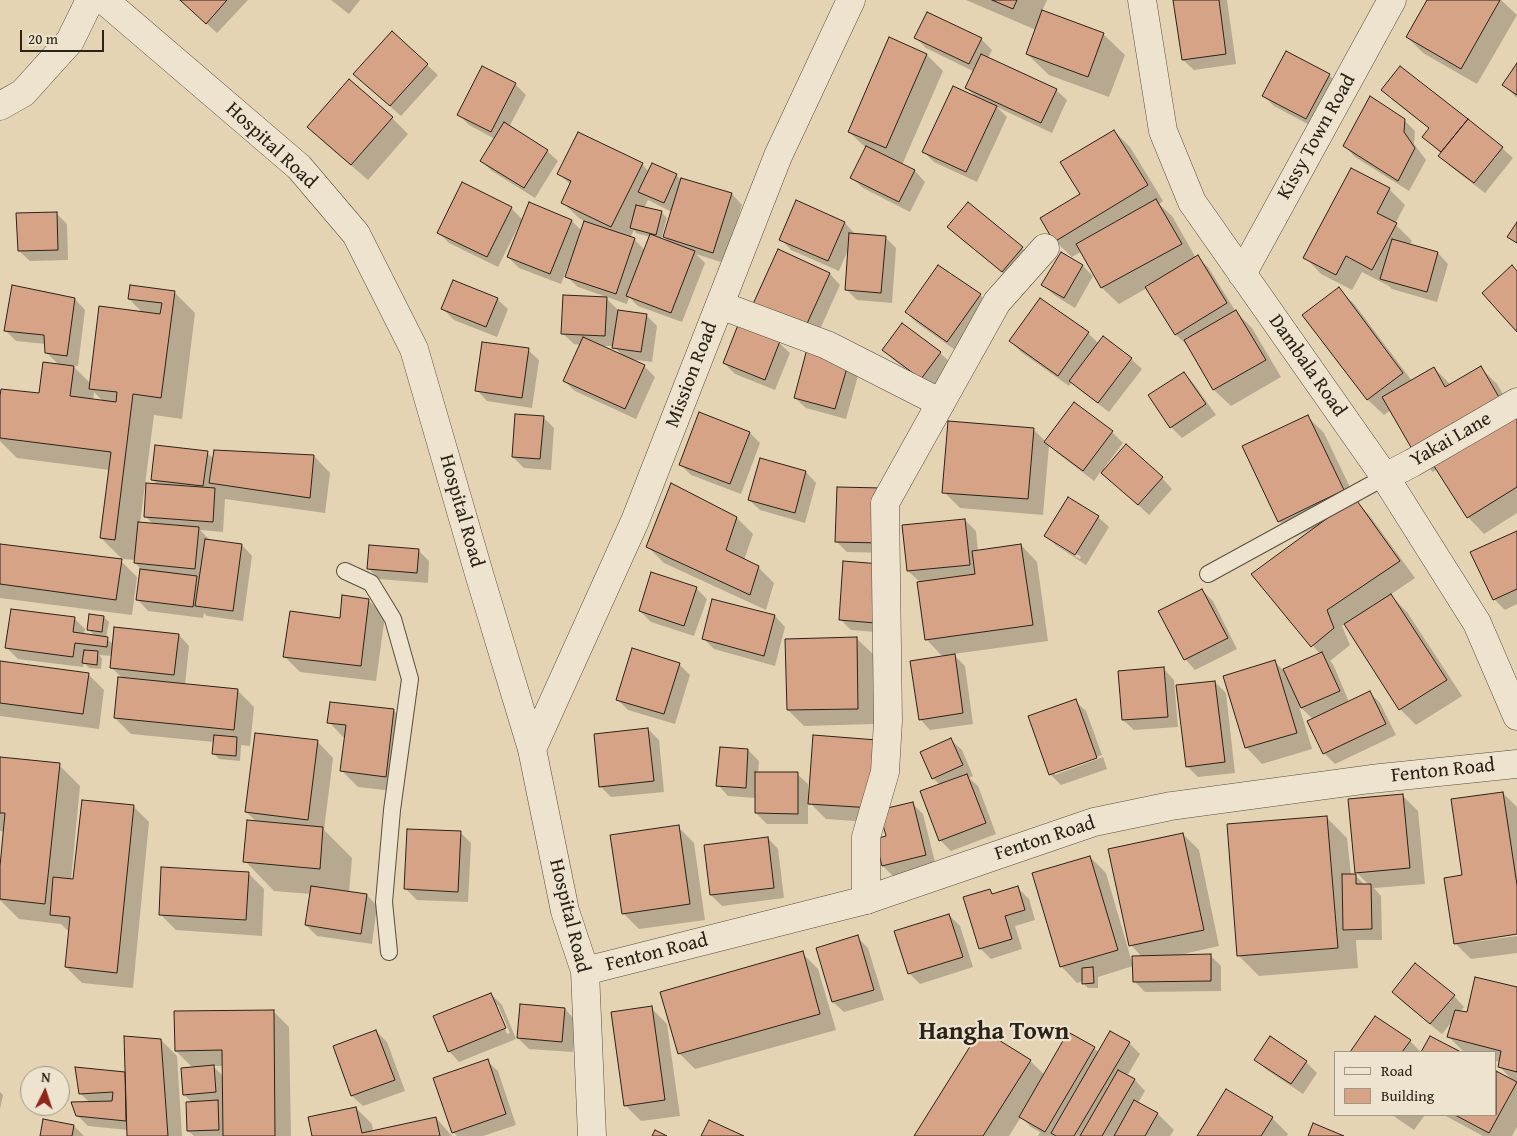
<!DOCTYPE html>
<style>
body{margin:0}
#map{position:relative;width:1517px;height:1136px;overflow:hidden;background:#e4d4b4;font-family:"Gentium Book Plus",serif}
canvas{display:block}
.legend{position:absolute;left:1334px;top:1051px;width:162px;height:65px;box-sizing:border-box;background:#ede3ce;border:1px solid #9f9685;margin:0;padding:6px 9px;list-style:none;font-size:15px;color:#2b2218}
.legend li{display:flex;align-items:center;gap:10px;height:25px}
.legend b{width:25px;border:1px solid #9f9685}
.north{position:absolute;left:20px;top:1066px;width:50px;height:50px;box-sizing:border-box;background:#ede3ce;border:1px solid #9f9685;border-radius:50%;rotate:4deg;font-size:14px;font-weight:700;line-height:20px;text-align:center;color:#2b2218}
.north::after{content:'';display:block;margin:auto;width:18px;height:22px;background:#8f2418;clip-path:polygon(50% 0,100% 100%,50% 72%,0 100%)}
.scale{position:absolute;left:20px;top:30px;width:84px;height:22px;box-sizing:border-box;border:2px solid #2b2218;border-top:0;padding-left:6px;font-size:15px;line-height:18px;white-space:nowrap;color:#2b2218;-webkit-text-stroke:4px #ede3ce;paint-order:stroke}
</style>
<div id="map">
<canvas width="1517" height="1136"></canvas>
<ul class="legend">
<li><b style="height:6px;background:#ede3ce"></b>Road</li>
<li><b style="height:14px;background:#d7a387"></b>Building</li>
</ul>
<div class="north">N</div>
<div class="scale">20 m</div>
</div>
<script>
const ctx = document.querySelector('canvas').getContext('2d');
ctx.lineJoin = 'round';
function fill(path, color) { ctx.fillStyle = color; ctx.fill(path, 'evenodd'); }
const shape = rows => new Path2D(rows.map(r => 'M' + r).join(''));
function strokePath(path, color, width, dash) { ctx.strokeStyle = color; ctx.lineWidth = width; ctx.lineCap = dash ? 'butt' : 'round'; ctx.setLineDash(dash || []); ctx.stroke(path); }
function drawText(font, color, halo, rows, align = 'center') {
  ctx.font = font + ' "Gentium Book Plus",serif'; ctx.lineWidth = 4.5; ctx.setLineDash([]); ctx.textBaseline = 'middle'; ctx.strokeStyle = halo; ctx.fillStyle = color; for (const [text, x, y, turn = 0] of rows) {
    ctx.save(); ctx.translate(x, y); ctx.rotate((+turn || 0) * Math.PI / 180); ctx.textAlign = isNaN(turn) ? turn : align; if (halo) ctx.strokeText(text, 0, 0); ctx.fillText(text, 0, 0); ctx.restore();
  }
}
fill(shape([
 [181,0,248,0,217,33],
 [331,0,360,0,349,14],
 [966,0,1047,0,1042,11,1103,34,1125,55,1109,97,1049,75,1027,54,1036,30],
 [1174,0,1227,0,1236,64,1194,70,1183,60],
 [1429,0,1501,0,1517,15,1477,84,1423,53,1407,37],
 [916,38,981,39,992,50,988,58,1056,90,1067,100,1052,133,997,107,1007,117,977,182,934,162,924,152,977,98,967,88,975,72,926,48],
 [927,55,943,71,902,165,915,171,925,182,910,212,863,188,852,178,866,148,849,132],
 [427,65,438,75,401,116,365,84],
 [1517,65,1517,98,1504,85],
 [1401,68,1502,148,1513,158,1485,193,1451,167,1440,156,1442,154,1423,137,1430,129,1394,101,1383,90],
 [1329,75,1340,86,1317,129,1274,106,1264,96],
 [515,84,526,95,509,127,547,151,558,161,535,198,492,171,481,161,495,139,469,125,458,114],
 [392,118,408,134,368,180,325,143,309,127],
 [1404,120,1415,131,1414,144,1426,160,1409,191,1355,157,1345,146],
 [1114,131,1130,147,1163,201,1159,204,1172,216,1196,258,1197,257,1208,267,1236,312,1252,328,1281,377,1231,406,1214,390,1188,344,1187,345,1176,335,1147,288,1119,304,1102,288,1082,251,1072,257,1055,241,1082,194],
 [642,164,649,172,676,175,682,181,682,179,732,194,742,205,724,263,696,254,705,263,682,322,638,306,629,297,627,304,578,287,567,277,570,267,568,266,561,284,519,268,508,257,522,224,520,223,498,267,449,243,439,233,511,208,523,220,572,221,582,231,585,222,579,218,562,202,571,185,559,174],
 [648,200,672,212,664,237,670,243,661,239,667,218,662,213,644,208],
 [634,230,636,233,650,237,645,250,634,239,630,238],
 [1389,189,1405,205,1395,224,1412,241,1410,245,1438,253,1448,264,1437,302,1392,289,1389,286,1362,272,1352,290,1321,274,1305,257],
 [797,202,845,223,855,234,885,237,896,248,892,303,857,300,846,289,848,250,839,271,791,250,781,239],
 [968,204,1022,248,1033,259,1014,282,960,238,949,227],
 [56,213,67,224,68,260,30,261,19,251],
 [779,251,830,274,840,285,816,338,765,314],
 [1083,266,1093,276,1075,308,1054,295,1043,285],
 [1339,289,1355,305,1412,381,1434,368,1450,384,1481,368,1497,384,1514,413,1517,411,1517,513,1484,534,1468,517,1437,469,1433,472,1417,456,1391,410,1384,415,1367,399],
 [174,292,195,313,182,419,154,415,140,523,153,524,145,516,158,485,152,479,207,453,214,459,314,456,330,473,325,513,225,499,223,532,200,530,209,539,209,541,242,545,252,556,243,621,207,616,204,613,203,618,148,611,138,600,141,569,135,563,136,560,122,559,101,538,110,470,17,458,0,441,0,406,41,395,59,365,46,352,46,344,16,341,5,330,75,299,85,310,78,366,72,365,91,384,143,313,129,299],
 [94,392,104,402,93,400],
 [980,295,991,306,958,352,917,323,906,312],
 [606,298,617,309,617,311,646,315,657,326,652,362,629,359,644,366,655,377,636,419,575,391,564,381,581,345,574,344,563,334],
 [598,346,614,346,622,356],
 [497,299,508,309,497,337,454,320,443,309],
 [1041,299,1088,333,1099,344,1131,359,1142,369,1109,412,1081,391,1072,382,1069,386,1021,352,1011,341],
 [779,343,790,353,775,390,735,374,724,363],
 [883,349,940,353,951,363,932,388,894,360],
 [528,350,539,360,532,408,487,401,477,390],
 [808,351,859,372,846,419,806,408,795,398],
 [1184,373,1194,384,1216,415,1182,438,1171,427,1150,396],
 [1074,404,1112,432,1123,443,1104,468,1162,478,1172,489,1149,515,1101,471,1094,481,1056,452,1049,445,1043,515,960,508,944,492,1033,429,1046,442],
 [1307,416,1324,433,1357,502,1370,516,1415,578,1390,595,1407,612,1462,696,1416,725,1400,709,1345,624,1342,626,1350,645,1330,661,1333,664,1349,702,1369,692,1380,703,1396,735,1335,764,1324,753,1313,719,1299,706,1312,749,1262,764,1246,747,1275,662,1283,670,1320,654,1253,574,1312,530,1312,529,1295,537,1279,521],
 [543,417,554,428,551,470,524,468,513,457],
 [750,433,760,443,741,494,691,475,680,464],
 [806,472,816,483,805,523,760,510,749,500],
 [671,485,737,518,753,534,744,560,758,567,774,583,766,610,664,563,648,547],
 [838,488,891,553,847,552,837,542],
 [1098,517,1109,527,1086,565,1057,546,1046,536],
 [1057,542,1081,557,1080,559,1057,545],
 [965,520,976,531,978,551,1021,545,1037,562,1048,641,953,654,965,666,973,724,930,730,920,719,943,657,926,639,920,582,908,571],
 [1517,532,1517,604,1505,610,1494,599],
 [0,545,121,561,137,577,132,615,0,598],
 [418,550,429,561,428,583,379,579,368,568],
 [844,562,887,633,851,630,840,619],
 [696,588,707,599,694,636,651,622,640,611],
 [1202,590,1213,601,1237,649,1195,670,1185,659],
 [368,600,385,616,376,681,300,672,284,656,341,620],
 [713,600,775,616,785,627,775,666,714,649,703,638],
 [104,617,109,622,106,638,114,645,179,635,189,646,185,685,237,690,254,707,250,746,241,745,240,761,219,759,214,754,214,742,131,734,115,718,123,679,112,668,113,656,99,655,102,658,101,669,89,668,84,663,83,667,18,659,7,648,74,618,85,629,84,635,96,637,88,629],
 [856,638,873,654,874,724,804,726,788,710],
 [0,662,88,674,104,690,99,729,0,716],
 [679,664,690,675,675,724,628,710,618,700],
 [1164,669,1174,680,1178,727,1134,730,1123,720],
 [1215,682,1226,693,1235,773,1198,777,1187,766],
 [1075,701,1086,711,1102,755,1055,772,1055,775,1103,757,1107,769,1061,785,1051,775,1030,717],
 [393,710,410,726,402,792,358,787,342,771,345,739,329,722],
 [648,729,659,740,664,792,611,797,600,786],
 [951,740,962,750,973,776,969,778,978,786,996,834,951,851,940,840,940,785,933,778],
 [317,741,333,758,324,830,352,858,349,893,367,895,377,906,372,944,317,936,306,925,311,894,274,891,245,861,257,822,246,812],
 [748,750,759,761,758,773,797,774,808,784,808,798,893,757,889,809,912,803,923,814,936,866,893,876,883,866,887,837,884,823,826,819,808,801,808,824,767,824,756,813,756,798,728,796,718,785],
 [0,759,59,765,80,786,71,880,74,881,133,806,149,822,133,988,82,983,66,967,70,931,67,930,61,924,19,919,0,900,0,879,5,832,0,831],
 [1503,793,1517,807,1517,933,1467,941,1467,943,1517,936,1517,953,1471,959,1455,943,1463,876],
 [1402,795,1418,811,1425,884,1374,888,1381,896,1382,940,1356,940,1358,968,1259,976,1238,955,1326,817,1347,838,1351,875,1355,875,1365,885,1369,885,1356,872],
 [678,827,694,843,705,920,639,929,623,913],
 [460,832,471,843,468,902,417,900,406,889],
 [1183,834,1199,850,1219,946,1179,955,1179,956,1210,955,1221,966,1221,991,1145,992,1134,981,1142,957,1131,945],
 [768,838,778,849,784,898,722,906,711,895,705,846],
 [1090,857,1106,873,1133,966,1098,977,1098,988,1088,988,1083,983,1083,981,1077,983,1061,966],
 [248,873,264,889,262,936,176,930,160,914],
 [1018,888,1029,899,1035,920,1015,926,1022,949,991,959,980,948,990,891,994,895],
 [949,915,960,926,973,967,920,984,909,973],
 [857,937,868,948,884,1000,844,1012,833,1002],
 [802,953,818,969,836,1030,695,1069,679,1053],
 [1517,989,1517,1083,1516,1083,1517,1084,1517,1127,1512,1136,1483,1136,1444,1115,1496,1115,1496,1072,1513,1081,1499,1066,1500,1062,1496,1061,1496,1052,1464,1052,1449,1037,1453,1020,1442,1034,1404,1003,1393,992,1454,996,1464,1007,1460,1012,1468,1014],
 [491,994,502,1005,516,1039,459,1062,449,1051],
 [495,1005,498,1005,510,1033,507,1034],
 [651,1008,667,1024,680,1116,641,1121,625,1105],
 [565,1009,575,1020,573,1052,529,1049,518,1038],
 [273,1011,289,1027,291,1136,194,1136,188,1131,193,1103,184,1095,193,1068,176,1051],
 [213,1066,223,1066,223,1076],
 [1375,1017,1410,1041,1421,1052,1351,1052],
 [376,1031,387,1042,405,1091,363,1106,352,1096,335,1046],
 [161,1040,177,1056,182,1136,128,1136,128,1130,88,1126,77,1115,90,1103,80,1093,77,1068,127,1074],
 [1129,1043,1140,1054,1127,1076,1135,1080,1145,1091,1138,1103,1158,1114,1174,1130,1170,1136,1038,1136,1040,1132,1031,1127,1021,1117,1009,1136,916,1136,1030,1061,1045,1075,1094,1048,1099,1053],
 [1256,1060,1306,1062,1317,1073,1303,1094,1267,1070],
 [487,1061,498,1071,516,1125,483,1136,457,1136,453,1132],
 [0,1092,3,1095,0,1109],
 [356,1108,372,1124,373,1132,436,1118,452,1136,313,1136],
 [1392,1115,1425,1115,1414,1130],
 [1272,1118,1288,1134,1287,1136,1199,1136],
 [74,1126,84,1136,41,1136]
]), '#0003');
const building = shape([
 [180,0,227,0,206,24,180,0],
 [992,0,1017,0,1013,9,992,0],
 [1173,0,1219,0,1226,54,1182,60,1173,0],
 [1427,0,1500,0,1461,69,1406,37,1427,0],
 [1042,10,1104,33,1088,77,1026,54,1042,10],
 [927,12,982,38,969,64,914,38,927,12],
 [392,31,428,64,390,106,353,74,392,31],
 [889,37,927,54,886,148,848,132,889,37],
 [1286,51,1330,74,1306,119,1262,96,1286,51],
 [981,54,1057,89,1041,123,965,88,981,54],
 [1517,63,1517,95,1502,85,1517,63],
 [482,66,516,83,491,132,457,115,482,66],
 [1400,66,1468,119,1441,152,1422,137,1429,128,1381,90,1400,66],
 [349,79,393,117,351,165,307,127,349,79],
 [953,86,997,106,966,172,922,152,953,86],
 [1370,96,1405,119,1404,132,1415,148,1398,181,1343,146,1370,96],
 [1468,119,1503,147,1474,183,1438,156,1468,119],
 [504,122,548,150,524,188,480,161,504,122],
 [1114,130,1148,185,1054,242,1040,218,1080,194,1060,162,1114,130],
 [578,132,643,163,611,227,561,203,571,181,557,174,578,132],
 [866,146,915,170,899,202,850,178,866,146],
 [652,163,677,174,664,203,638,192,652,163],
 [1351,168,1390,188,1377,213,1397,223,1372,270,1346,256,1336,275,1303,258,1351,168],
 [681,178,732,193,713,253,663,237,681,178],
 [462,182,512,207,487,257,437,233,462,182],
 [1156,199,1182,244,1101,288,1076,244,1156,199],
 [796,200,845,222,828,261,779,240,796,200],
 [529,202,572,220,550,274,507,257,529,202],
 [968,202,1023,247,1002,272,947,227,968,202],
 [636,205,662,211,656,235,630,228,636,205],
 [57,212,58,250,18,251,16,213,57,212],
 [584,221,635,238,616,294,565,277,584,221],
 [1517,222,1517,243,1507,237,1517,222],
 [849,233,886,236,881,293,845,290,849,233],
 [650,234,695,251,671,313,626,296,650,234],
 [1392,239,1438,252,1427,292,1380,279,1392,239],
 [778,249,830,273,805,328,753,304,778,249],
 [1061,252,1083,265,1064,298,1041,285,1061,252],
 [1198,255,1227,303,1175,335,1145,287,1198,255],
 [938,265,981,294,947,342,905,312,938,265],
 [1512,265,1517,271,1517,332,1482,293,1512,265],
 [453,280,498,298,486,327,441,309,453,280],
 [12,285,75,298,67,356,45,353,44,335,4,331,12,285],
 [130,285,175,291,161,398,133,394,115,540,100,538,111,452,0,438,0,396,1,389,39,393,43,362,74,366,70,396,116,402,117,392,89,389,99,306,160,314,162,303,128,299,130,285],
 [1339,287,1403,373,1367,400,1302,315,1339,287],
 [563,295,607,297,605,336,561,334,563,295],
 [1040,298,1089,332,1058,376,1009,341,1040,298],
 [618,310,647,314,641,352,612,348,618,310],
 [1236,310,1266,360,1213,390,1184,340,1236,310],
 [902,323,941,352,921,379,882,350,902,323],
 [738,325,780,341,765,380,723,363,738,325],
 [1103,336,1132,358,1098,403,1069,381,1103,336],
 [583,337,645,365,625,409,563,381,583,337],
 [482,342,529,348,522,398,475,391,482,342],
 [807,349,849,361,835,409,794,398,807,349],
 [1481,366,1504,406,1416,456,1382,397,1434,367,1445,387,1481,366],
 [1184,372,1206,404,1170,428,1148,395,1184,372],
 [1074,402,1113,431,1083,471,1044,442,1074,402],
 [1517,410,1517,487,1467,518,1432,463,1517,410],
 [699,412,750,432,730,484,679,465,699,412],
 [515,414,544,416,540,459,512,457,515,414],
 [1308,415,1344,490,1278,522,1242,446,1308,415],
 [948,421,1034,428,1028,499,942,493,948,421],
 [1126,444,1163,477,1138,505,1101,473,1126,444],
 [155,445,208,451,203,486,151,480,155,445],
 [214,450,314,455,310,498,209,483,214,450],
 [760,458,806,471,795,513,748,500,760,458],
 [146,483,215,488,213,522,144,517,146,483],
 [671,483,737,517,726,550,759,566,750,595,646,547,671,483],
 [837,487,882,488,881,543,835,542,837,487],
 [1068,497,1099,516,1075,555,1044,536,1068,497],
 [1355,498,1400,561,1327,610,1334,628,1311,647,1251,574,1355,498],
 [965,519,970,565,907,571,902,525,965,519],
 [138,522,199,527,195,569,134,563,138,522],
 [1517,531,1517,589,1493,600,1470,552,1517,531],
 [205,539,242,544,233,611,195,606,205,539],
 [0,544,122,559,116,600,0,584,0,544],
 [1021,544,1033,625,925,640,917,582,975,574,972,551,1021,544],
 [369,545,419,549,417,573,367,569,369,545],
 [843,561,881,564,876,623,839,620,843,561],
 [140,569,197,576,193,607,136,600,140,569],
 [651,572,697,587,684,626,639,611,651,572],
 [1202,589,1228,638,1184,660,1158,611,1202,589],
 [1391,594,1447,680,1399,710,1344,624,1391,594],
 [342,595,369,599,361,666,283,657,290,611,340,618,342,595],
 [712,599,775,615,764,656,702,639,712,599],
 [11,609,75,617,73,632,108,637,107,647,75,643,73,657,5,648,11,609],
 [89,614,104,616,102,632,87,630,89,614],
 [114,627,179,634,174,675,110,668,114,627],
 [857,637,858,709,787,710,785,639,857,637],
 [632,648,680,663,664,714,616,700,632,648],
 [84,650,98,651,97,665,82,663,84,650],
 [1322,652,1340,691,1301,708,1283,669,1322,652],
 [955,654,963,713,919,720,910,661,955,654],
 [1275,660,1297,733,1245,748,1223,676,1275,660],
 [0,661,89,673,83,714,0,703,0,661],
 [1164,667,1168,717,1122,720,1118,671,1164,667],
 [118,677,238,689,234,730,114,718,118,677],
 [1215,681,1225,762,1186,767,1176,685,1215,681],
 [1370,691,1386,724,1323,754,1307,721,1370,691],
 [1076,699,1097,758,1049,775,1028,716,1076,699],
 [330,702,394,709,386,777,340,771,346,725,327,723,330,702],
 [648,728,654,781,599,787,594,734,648,728],
 [255,733,318,740,308,820,245,812,255,733],
 [214,735,237,737,236,756,212,754,214,735],
 [813,735,877,740,873,808,808,804,813,735],
 [951,738,963,765,932,779,920,752,951,738],
 [720,747,748,749,746,788,716,786,720,747],
 [0,757,60,763,45,904,0,899,0,866,5,813,0,813,0,757],
 [755,772,798,772,798,814,755,813,755,772],
 [967,774,986,823,939,841,920,791,967,774],
 [1503,792,1517,885,1517,934,1454,944,1444,878,1462,875,1451,799,1503,792],
 [1403,794,1410,868,1355,873,1348,799,1403,794],
 [82,800,134,805,117,973,65,967,70,917,50,915,53,877,73,879,82,800],
 [913,802,926,855,882,866,875,839,886,836,879,810,913,802],
 [1327,816,1338,948,1237,956,1227,824,1327,816],
 [247,820,323,827,320,869,243,862,247,820],
 [679,825,690,904,622,914,610,835,679,825],
 [407,829,461,831,458,892,404,889,407,829],
 [1183,833,1204,930,1129,946,1108,849,1183,833],
 [768,837,774,888,710,895,704,845,768,837],
 [1090,856,1118,950,1060,967,1032,873,1090,856],
 [161,867,249,872,246,920,159,915,161,867],
 [1342,874,1356,874,1356,884,1371,884,1372,929,1343,930,1342,874],
 [311,886,367,894,361,934,305,925,311,886],
 [1018,886,1025,910,1005,916,1012,939,979,949,963,897,990,889,992,894,1018,886],
 [949,914,963,957,908,974,894,931,949,914],
 [858,935,874,990,832,1002,816,948,858,935],
 [803,951,820,1014,678,1054,660,992,803,951],
 [1211,954,1211,981,1133,982,1132,956,1211,954],
 [1415,963,1455,995,1430,1024,1392,992,1415,963],
 [1093,967,1094,983,1082,984,1082,968,1093,967],
 [1475,977,1517,987,1517,1072,1498,1067,1501,1051,1447,1037,1455,1010,1467,1012,1475,977],
 [491,993,506,1028,448,1052,433,1016,491,993],
 [520,1004,565,1008,562,1042,517,1038,520,1004],
 [652,1006,665,1100,624,1106,611,1012,652,1006],
 [274,1010,275,1136,223,1136,222,1050,175,1051,174,1011,274,1010],
 [1375,1016,1411,1040,1402,1052,1350,1052,1375,1016],
 [981,1029,1031,1060,983,1136,914,1136,981,1029],
 [376,1030,395,1080,351,1096,333,1046,376,1030],
 [1110,1031,1130,1042,1074,1136,1056,1136,1051,1133,1110,1031],
 [1068,1032,1095,1047,1045,1132,1019,1117,1068,1032],
 [124,1036,161,1039,168,1136,127,1136,124,1036],
 [1270,1036,1307,1061,1291,1084,1254,1060,1270,1036],
 [1430,1036,1461,1052,1421,1052,1430,1036],
 [488,1059,506,1114,452,1133,433,1078,488,1059],
 [214,1065,216,1092,183,1095,181,1068,214,1065],
 [75,1067,125,1072,126,1121,76,1116,71,1102,112,1101,113,1092,79,1094,75,1067],
 [1118,1070,1135,1079,1102,1136,1080,1136,1118,1070],
 [1496,1071,1517,1082,1489,1133,1455,1115,1496,1115,1496,1071],
 [1226,1089,1273,1117,1261,1136,1197,1136,1226,1089],
 [218,1100,219,1130,187,1131,186,1102,218,1100],
 [1134,1100,1158,1113,1145,1136,1114,1136,1134,1100],
 [356,1107,362,1133,436,1117,440,1136,312,1136,308,1117,356,1107],
 [43,1119,74,1125,72,1136,40,1136,43,1119],
 [709,1120,744,1136,701,1136,709,1120],
 [1313,1123,1344,1136,1308,1136,1313,1123],
 [655,1130,667,1136,652,1136,655,1130]
]);
fill(building, '#d7a387');
strokePath(building, '#2b2218', 1);
const service = shape([
 [345,571,371,583,393,619,410,679,392,810,384,902,389,952],
 [1208,574,1385,477]
]);
const minor = shape([
 [720,305,827,345,941,403],
 [1385,477,1412,463,1517,402],
 [866,900,866,837,885,772,888,721,885,503,997,302,1045,248]
]);
const tertiary = shape([
 [104,0,299,167,356,234,414,349,480,577,532,749,565,911,585,971,592,1136],
 [1142,0,1163,131,1192,202,1385,477,1477,623,1517,716],
 [0,106,23,93,70,41,90,0],
 [1242,274,1392,0],
 [532,749,635,521,778,156,851,0],
 [585,971,866,900,1094,822,1171,806,1371,779,1517,764]
]);
strokePath(service, '#594e3f', 18);
strokePath(minor, '#594e3f', 29);
strokePath(tertiary, '#594e3f', 29);
strokePath(service, '#ede3ce', 16);
strokePath(minor, '#ede3ce', 28);
strokePath(tertiary, '#ede3ce', 28);
drawText('20px', '#2b2218', '#ede3ce', [
 ["Kissy Town Road",1317,137,-61],
 ["Hospital Road",271,146,43],
 ["Dambala Road",1307,366,55],
 ["Mission Road",692,375,-69],
 ["Yakai Lane",1451,440,-30],
 ["Hospital Road",461,511,74],
 ["Fenton Road",1443,771,-6],
 ["Fenton Road",1045,839,-18],
 ["Hospital Road",569,916,76],
 ["Fenton Road",657,953,-14]
]);
drawText('bold 25px', '#2b2218', '#ede3ce', [
 ["Hangha Town",994,1033]
]);
</script>
